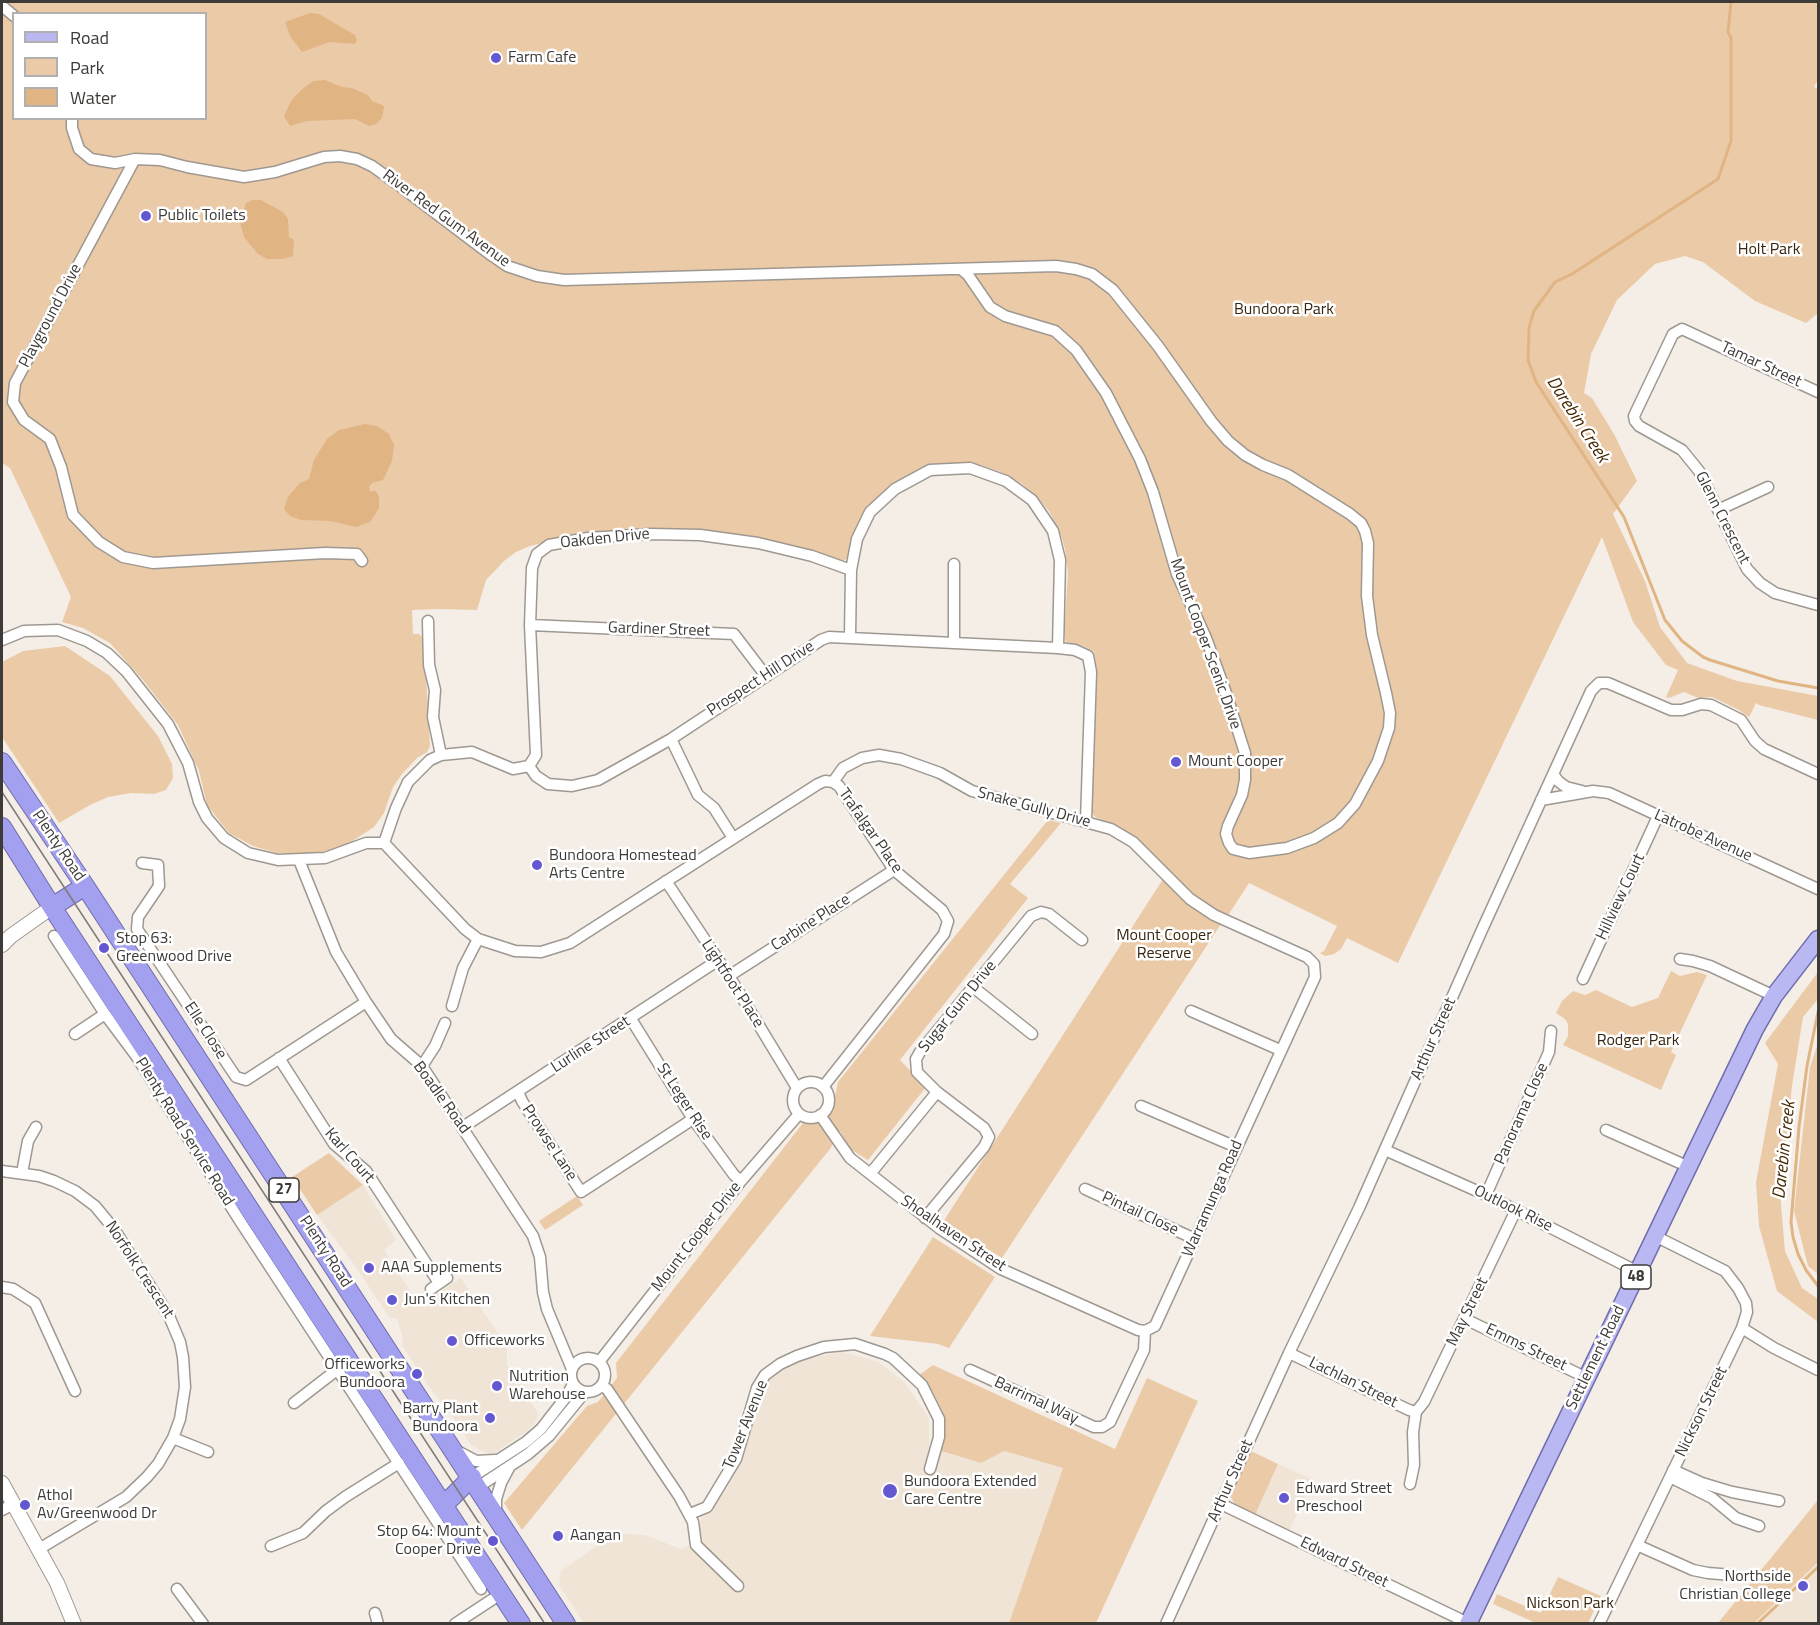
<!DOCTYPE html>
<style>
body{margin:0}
#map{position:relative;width:1820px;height:1625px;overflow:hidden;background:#f5eee7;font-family:"Titillium Web",sans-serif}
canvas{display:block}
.frame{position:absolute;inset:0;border:3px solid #3d3a37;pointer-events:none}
.legend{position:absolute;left:12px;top:12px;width:195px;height:108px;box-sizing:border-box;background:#fff;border:2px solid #b1b0af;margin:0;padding:8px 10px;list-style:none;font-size:18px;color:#3d3a37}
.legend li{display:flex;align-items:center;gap:12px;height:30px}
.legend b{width:30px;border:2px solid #b1b0af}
</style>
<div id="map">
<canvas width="1820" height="1625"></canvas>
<div class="frame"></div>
<ul class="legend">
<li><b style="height:8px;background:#b9b8f3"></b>Road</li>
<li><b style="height:16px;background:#ebcaa7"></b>Park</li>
<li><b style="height:16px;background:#e1b583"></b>Water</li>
</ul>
</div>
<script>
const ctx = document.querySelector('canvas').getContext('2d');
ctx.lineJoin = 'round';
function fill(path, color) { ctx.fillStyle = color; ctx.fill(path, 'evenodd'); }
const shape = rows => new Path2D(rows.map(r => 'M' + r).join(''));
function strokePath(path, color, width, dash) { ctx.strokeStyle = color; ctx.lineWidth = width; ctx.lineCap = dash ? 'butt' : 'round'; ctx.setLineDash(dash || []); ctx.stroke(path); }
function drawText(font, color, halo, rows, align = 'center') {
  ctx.font = font + ' "Titillium Web",sans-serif'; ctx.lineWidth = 5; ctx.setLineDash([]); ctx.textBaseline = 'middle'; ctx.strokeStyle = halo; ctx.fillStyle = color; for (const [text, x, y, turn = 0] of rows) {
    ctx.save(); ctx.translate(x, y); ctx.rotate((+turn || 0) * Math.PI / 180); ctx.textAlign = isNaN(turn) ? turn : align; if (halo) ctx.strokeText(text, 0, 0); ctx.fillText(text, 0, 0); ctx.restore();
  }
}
fill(shape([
 [363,1185,396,1240,384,1250,419,1305,461,1278,507,1347,507,1365,539,1415,534,1424,526,1432,491,1455,472,1446,450,1413,430,1388,402,1345,403,1338,397,1319,389,1317,353,1263,317,1215],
 [842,1352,879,1362,905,1383,929,1418,929,1448,981,1463,1003,1451,1063,1468,1009,1623,584,1623,559,1585,561,1571,604,1541,623,1534,645,1535,681,1549,701,1539,699,1525,702,1517,711,1512,732,1479,744,1449,761,1389,772,1375,803,1360],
 [1278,1464,1313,1480,1289,1531,1255,1515],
 [1818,1559,1818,1623,1748,1624,1757,1614]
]), '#f0e4d6');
fill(shape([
 [2,2,1818,2,1818,80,1814,87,1818,89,1818,313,1806,323,1755,301,1703,262,1685,256,1655,264,1617,300,1591,354,1584,393,1592,398,1614,434,1637,481,1613,514,1645,581,1660,627,1687,663,1737,681,1818,696,1818,720,1759,705,1756,703,1749,717,1737,709,1712,697,1698,698,1684,692,1669,698,1666,697,1678,670,1666,665,1633,622,1602,537,1398,963,1347,938,1341,949,1334,954,1325,956,1320,953,1324,951,1337,926,1249,883,1227,917,1188,891,1136,837,1112,824,1095,817,1091,811,1090,797,1096,666,1094,652,1083,646,1066,642,1064,635,1068,572,1065,549,1061,535,1049,511,1035,495,1021,483,1001,472,981,465,950,463,914,472,891,485,881,494,870,506,848,558,843,561,795,546,739,535,551,541,530,546,516,552,504,561,486,580,477,610,438,609,412,610,413,634,419,634,424,638,430,746,427,752,417,758,402,774,393,787,384,813,374,827,348,844,315,854,277,853,253,846,229,833,207,805,199,771,178,725,143,680,110,643,83,628,62,622,71,597,10,468,2,463],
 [14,14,206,14,206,118,14,118],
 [65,646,110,676,158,736,172,764,173,778,166,790,154,794,131,793,108,797,90,805,59,823,2,737,2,662,23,651],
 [1048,820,1061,823,1010,884,1028,898,900,1060,926,1087,868,1160,850,1149,840,1131,830,1149,522,1530,504,1503,587,1406,598,1402,617,1378,616,1363,803,1123,814,1123,832,1110,838,1082],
 [1163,879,1184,900,1221,924,1002,1258,943,1222],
 [1671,971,1680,976,1697,972,1707,975,1671,1052,1676,1055,1661,1090,1563,1045,1568,1036,1568,1024,1565,1019,1556,1013,1562,1001,1573,991,1585,995,1596,990,1632,1007,1658,998],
 [1818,972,1818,999,1803,1017,1792,1086,1780,1193,1785,1251,1802,1288,1818,1299,1818,1322,1777,1291,1759,1226,1756,1182,1778,1064,1765,1043],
 [1818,1043,1818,1274,1808,1266,1794,1211,1810,1067],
 [329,1153,363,1185,317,1215,292,1177],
 [577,1196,583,1205,545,1230,539,1221],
 [933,1237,995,1277,949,1348,938,1344,870,1336],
 [933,1365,1115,1449,1147,1378,1198,1401,1096,1623,1009,1623,1063,1468,1004,1451,981,1463,941,1451,944,1436,943,1412,933,1392,919,1375],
 [1251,1451,1278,1464,1255,1515,1236,1507,1231,1497],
 [1818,1500,1817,1563,1754,1623,1718,1623],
 [1558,1577,1601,1596,1588,1623,1536,1623,1493,1604,1497,1594,1541,1613]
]), '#ebcaa7');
fill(shape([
 [310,13,319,14,355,35,357,40,355,44,329,42,302,52,290,36,285,22],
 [325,80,342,87,352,88,368,95,372,101,382,105,384,107,382,118,376,124,369,126,355,119,307,121,290,126,284,116,291,101,301,90,313,81],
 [252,200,261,200,283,212,288,219,289,237,294,240,293,256,283,259,267,259,258,254,244,237,240,222,246,203],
 [365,424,377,426,389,434,394,445,392,461,383,480,372,483,369,487,370,491,376,491,379,497,379,508,370,522,356,527,330,521,301,520,290,516,284,509,288,497,300,483,309,479,314,460,327,439,339,430]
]), '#e1b583');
strokePath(shape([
 [1731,2,1728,32,1731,38,1731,141,1718,179,1572,274,1555,282,1534,311,1529,328,1528,360,1536,382,1624,517,1665,620,1682,641,1703,657,1710,660,1778,681,1818,688],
 [1818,1012,1807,1066,1799,1127,1791,1222,1793,1237,1798,1254,1806,1270,1818,1286],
 [1757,1624,1818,1567]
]), '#e1b583', 3);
const minor = shape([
 [2,6,14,16],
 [72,118,72,128,79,149,91,159,115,163,135,159,160,160,187,167,244,177,275,172,324,157,340,156,357,159,372,166,400,186,491,255,507,266,537,276,564,280,1056,266,1076,269,1092,274,1113,290,1158,346,1211,421,1228,441,1245,455,1263,465,1288,475,1350,514,1361,523,1365,531,1368,543,1367,596,1372,635,1386,693,1390,713,1389,728,1378,761,1355,804,1338,823,1314,838,1287,848,1249,853,1233,849,1229,843,1226,834,1228,826,1242,795,1245,780,1245,753,1226,693,1206,638,1177,574,1153,492,1140,459,1106,393,1076,350,1055,331,1005,316,990,307,968,275,962,270],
 [135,159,15,383,13,402,24,420,50,439,61,467,73,515,99,542,123,557,153,563,325,553,357,554,362,561],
 [1818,392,1682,329,1673,334,1634,416,1635,421,1639,426,1682,450,1699,471,1747,569,1760,583,1775,593,1818,605],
 [1718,510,1768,487],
 [428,621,429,665,435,690,433,717,441,755],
 [530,625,734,634,766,676],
 [850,637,851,570,857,539,870,512,895,489,930,470,970,468,1006,481,1032,500,1053,531,1060,560,1058,648],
 [2,640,24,631,58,630,87,641,107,653,126,671,168,724,188,763,199,802,207,818,224,838,248,853,278,860,325,858,366,843,384,843,465,929,478,939,515,951,541,952,570,943,818,784,825,781,833,782],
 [954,642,954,564],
 [671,739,698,795,714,808,733,838],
 [529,766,536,776,548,784,572,786,598,780,671,739,821,640,829,637,1058,648,1075,650,1088,656,1091,672,1086,821],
 [529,766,536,755,530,625,532,568,537,554,549,545,588,538,651,534,700,535,758,543,812,556,851,570],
 [1553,774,1558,781,1566,787,1582,791],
 [833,782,843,768,862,758,879,755,901,759,940,773,972,791,1111,829,1133,842,1190,899,1214,915,1307,957,1314,964,1315,977,1155,1326,1145,1331,1144,1350,1110,1422,1102,1427,1094,1427,970,1370],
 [1541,800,1593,791,1609,793,1818,889],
 [384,843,396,808,408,782,430,760,441,755,472,752,513,769,529,766],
 [299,860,336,952,366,1002,391,1039,422,1066,533,1236,540,1257,543,1292,547,1309,572,1369],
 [142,863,158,865,159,886,138,917,137,929,236,1077,246,1080,366,1002],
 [666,881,729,976,797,1088],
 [54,936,105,1014,137,1057,240,1221,481,1589],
 [1680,959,1693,961,1710,966,1774,996],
 [729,976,894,870],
 [1583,979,1658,816],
 [973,987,1032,1034],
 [452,1006,463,968,478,939],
 [1191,1011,1280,1050],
 [631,1019,693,1119,734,1175,741,1181],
 [75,1034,105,1014],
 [279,1058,334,1144,366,1171,439,1283],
 [422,1066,435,1046,445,1023],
 '793 1100a18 18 0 1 1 36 0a18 18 0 1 1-36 0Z',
 [823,1087,944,934,948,921,942,910,894,870,839,786,833,782],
 [518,1092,522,1101,581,1192,693,1119],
 [1141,1106,1236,1147],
 [820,1115,850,1158,939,1228,1001,1269,1138,1330,1145,1331],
 [463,1127,717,961],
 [1606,1130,1689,1167],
 [1385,1150,1486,1195,1638,1272],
 [2,1171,39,1176,54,1181,75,1191,95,1206,114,1229,169,1316,180,1342,183,1357,185,1387,180,1419,173,1438,158,1464,147,1477,126,1497,39,1549],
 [22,1173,28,1141,36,1127],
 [870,1174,937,1092,917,1072,916,1059,920,1052,1031,916,1041,912,1049,914,1082,940],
 [1085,1189,1195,1239],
 [1486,1195,1549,1052,1551,1031],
 [925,1218,984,1147,989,1137,984,1128,937,1092],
 [2,1287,13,1289,35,1303,75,1391],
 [431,1289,447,1278],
 [1465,1319,1587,1378],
 [1742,1328,1774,1348,1818,1370],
 [1289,1353,1409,1410,1416,1412],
 '571 1375a17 17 0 1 1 34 0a17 17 0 1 1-34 0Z',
 [599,1362,741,1181,799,1114],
 [602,1386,607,1389,679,1496,693,1522,696,1545,738,1586],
 [294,1403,338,1369],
 [1416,1412,1424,1402,1516,1210],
 [173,1438,208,1452],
 [459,1452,476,1461,495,1460],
 [1673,1470,1702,1483,1732,1492,1779,1501],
 [472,1477,526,1442,541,1429,566,1397,573,1384],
 [1670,1477,1712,1498,1736,1518,1759,1526],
 [1410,1484,1414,1465,1413,1432,1416,1412],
 [478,1487,528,1454,549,1436,585,1392],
 [1221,1504,1468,1623],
 [2,1510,13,1504],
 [496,1513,496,1499,501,1483,509,1468],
 [690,1514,707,1507,736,1459,757,1388,765,1375,780,1364,797,1356,824,1347,855,1344,885,1354,893,1358,922,1385,939,1419,939,1437,930,1469],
 [1637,1545,1693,1570,1708,1573,1732,1575],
 [271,1546,303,1533,326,1511,345,1497,399,1463],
 [177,1589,203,1624],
 [375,1613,378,1624],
 [455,1624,502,1593],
 [1166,1624,1289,1353,1359,1208,1481,932,1591,691,1599,683,1608,683,1671,710,1682,710,1701,704,1711,705,1741,720,1755,741,1764,749,1818,774],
 [1599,1624,1742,1328,1747,1312,1746,1303,1738,1288,1725,1271,1655,1236]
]);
const tertiary = shape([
 [2,945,11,936,52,907],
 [2,1483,57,1583,74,1624]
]);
const primary = shape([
 [1468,1624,1755,1029,1774,996,1818,939]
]);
const trunk = shape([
 [2,762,85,886,566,1624],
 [2,827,52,907,521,1624],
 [52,907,85,886],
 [444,1505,472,1477]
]);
strokePath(minor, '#9e9891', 13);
strokePath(tertiary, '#9e9891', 16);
strokePath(primary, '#706dac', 19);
strokePath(trunk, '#706dac', 20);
strokePath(minor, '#fff', 10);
strokePath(tertiary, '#fff', 14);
strokePath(primary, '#b9b8f3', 16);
strokePath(trunk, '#a2a0ef', 18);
strokePath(shape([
 [2,792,545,1624]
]), '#7f7b77', 1.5);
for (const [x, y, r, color] of [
 [496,58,6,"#6458d1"],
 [146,216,6,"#6458d1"],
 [1176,762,6,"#6458d1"],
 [537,865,6,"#6458d1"],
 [104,948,6,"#6458d1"],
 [369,1268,6,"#6458d1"],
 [392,1300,6,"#6458d1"],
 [452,1341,6,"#6458d1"],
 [417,1374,6,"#6458d1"],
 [497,1386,6,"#6458d1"],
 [490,1418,6,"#6458d1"],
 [890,1491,8,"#6458d1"],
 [1284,1498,6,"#6458d1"],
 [25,1505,6,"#6458d1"],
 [558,1536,6,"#6458d1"],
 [493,1541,6,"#6458d1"],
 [1803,1586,6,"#6458d1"]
]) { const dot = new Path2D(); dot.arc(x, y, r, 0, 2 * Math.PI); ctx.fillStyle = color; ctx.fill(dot); strokePath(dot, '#fff', 2); }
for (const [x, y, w] of [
 [284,1190,30],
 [1636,1277,30]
]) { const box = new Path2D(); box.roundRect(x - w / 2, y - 12, w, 24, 4.5); ctx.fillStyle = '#fff'; ctx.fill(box); strokePath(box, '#3d3a37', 1.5); }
drawText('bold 15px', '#3d3a37', null, [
 ["27",284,1190],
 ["48",1636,1277]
]);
drawText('16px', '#3d3a37', '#fff', [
 ["Farm Cafe",508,58],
 ["Public Toilets",158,216],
 ["Mount Cooper",1188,762],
 ["Bundoora Homestead",549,856],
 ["Arts Centre",549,874],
 ["Stop 63:",116,939],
 ["Greenwood Drive",116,957],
 ["AAA Supplements",381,1268],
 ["Jun's Kitchen",404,1300],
 ["Officeworks",464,1341],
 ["Officeworks",405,1365,"right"],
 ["Bundoora",405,1383,"right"],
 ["Nutrition",509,1377],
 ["Warehouse",509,1395],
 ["Barry Plant",478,1409,"right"],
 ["Bundoora",478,1427,"right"],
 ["Bundoora Extended",904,1482],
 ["Care Centre",904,1500],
 ["Edward Street",1296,1489],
 ["Preschool",1296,1507],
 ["Athol",37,1496],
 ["Av/Greenwood Dr",37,1514],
 ["Stop 64: Mount",481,1532,"right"],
 ["Cooper Drive",481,1550,"right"],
 ["Aangan",570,1536],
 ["Northside",1791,1577,"right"],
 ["Christian College",1791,1595,"right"]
], 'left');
drawText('16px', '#3d3a37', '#fff', [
 ["River Red Gum Avenue",446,219,36],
 ["Playground Drive",51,316,-62],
 ["Tamar Street",1761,365,25],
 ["Glenn Crescent",1722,518,63],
 ["Oakden Drive",605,539,-6],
 ["Gardiner Street",659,630,2],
 ["Mount Cooper Scenic Drive",1205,644,70],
 ["Prospect Hill Drive",761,679,-33],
 ["Snake Gully Drive",1034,808,15],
 ["Trafalgar Place",870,831,55],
 ["Latrobe Avenue",1703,836,24],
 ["Plenty Road",58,846,56],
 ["Hillview Court",1621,897,-65],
 ["Carbine Place",811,923,-33],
 ["Lightfoot Place",732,984,57],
 ["Sugar Gum Drive",958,1007,-51],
 ["Elle Close",205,1031,57],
 ["Arthur Street",1434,1039,-66],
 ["Lurline Street",591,1045,-33],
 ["Boadle Road",441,1098,54],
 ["St Leger Rise",684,1102,57],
 ["Panorama Close",1522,1114,-66],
 ["Plenty Road Service Road",184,1132,58],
 ["Prowse Lane",549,1143,57],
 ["Karl Court",349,1156,49],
 ["Warramunga Road",1213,1199,-66],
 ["Outlook Rise",1513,1209,26],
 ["Pintail Close",1140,1214,25],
 ["Shoalhaven Street",953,1234,34],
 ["Mount Cooper Drive",697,1237,-52],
 ["Plenty Road",325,1252,57],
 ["Norfolk Crescent",139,1270,57],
 ["May Street",1468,1312,-64],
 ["Emms Street",1526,1348,26],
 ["Settlement Road",1596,1358,-64],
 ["Lachlan Street",1353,1383,26],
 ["Barrimal Way",1036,1401,25],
 ["Nickson Street",1702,1412,-64],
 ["Tower Avenue",746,1425,-68],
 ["Arthur Street",1231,1481,-66],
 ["Edward Street",1344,1563,26]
]);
drawText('16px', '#392610', '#fff', [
 ["Holt Park",1769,250],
 ["Bundoora Park",1284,310],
 ["Mount Cooper",1164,936],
 ["Reserve",1164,954],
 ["Rodger Park",1638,1041],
 ["Nickson Park",1570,1604]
]);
drawText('italic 18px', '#442700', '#fff', [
 ["Darebin Creek",1577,420,57],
 ["Darebin Creek",1785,1150,-84]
]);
</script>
